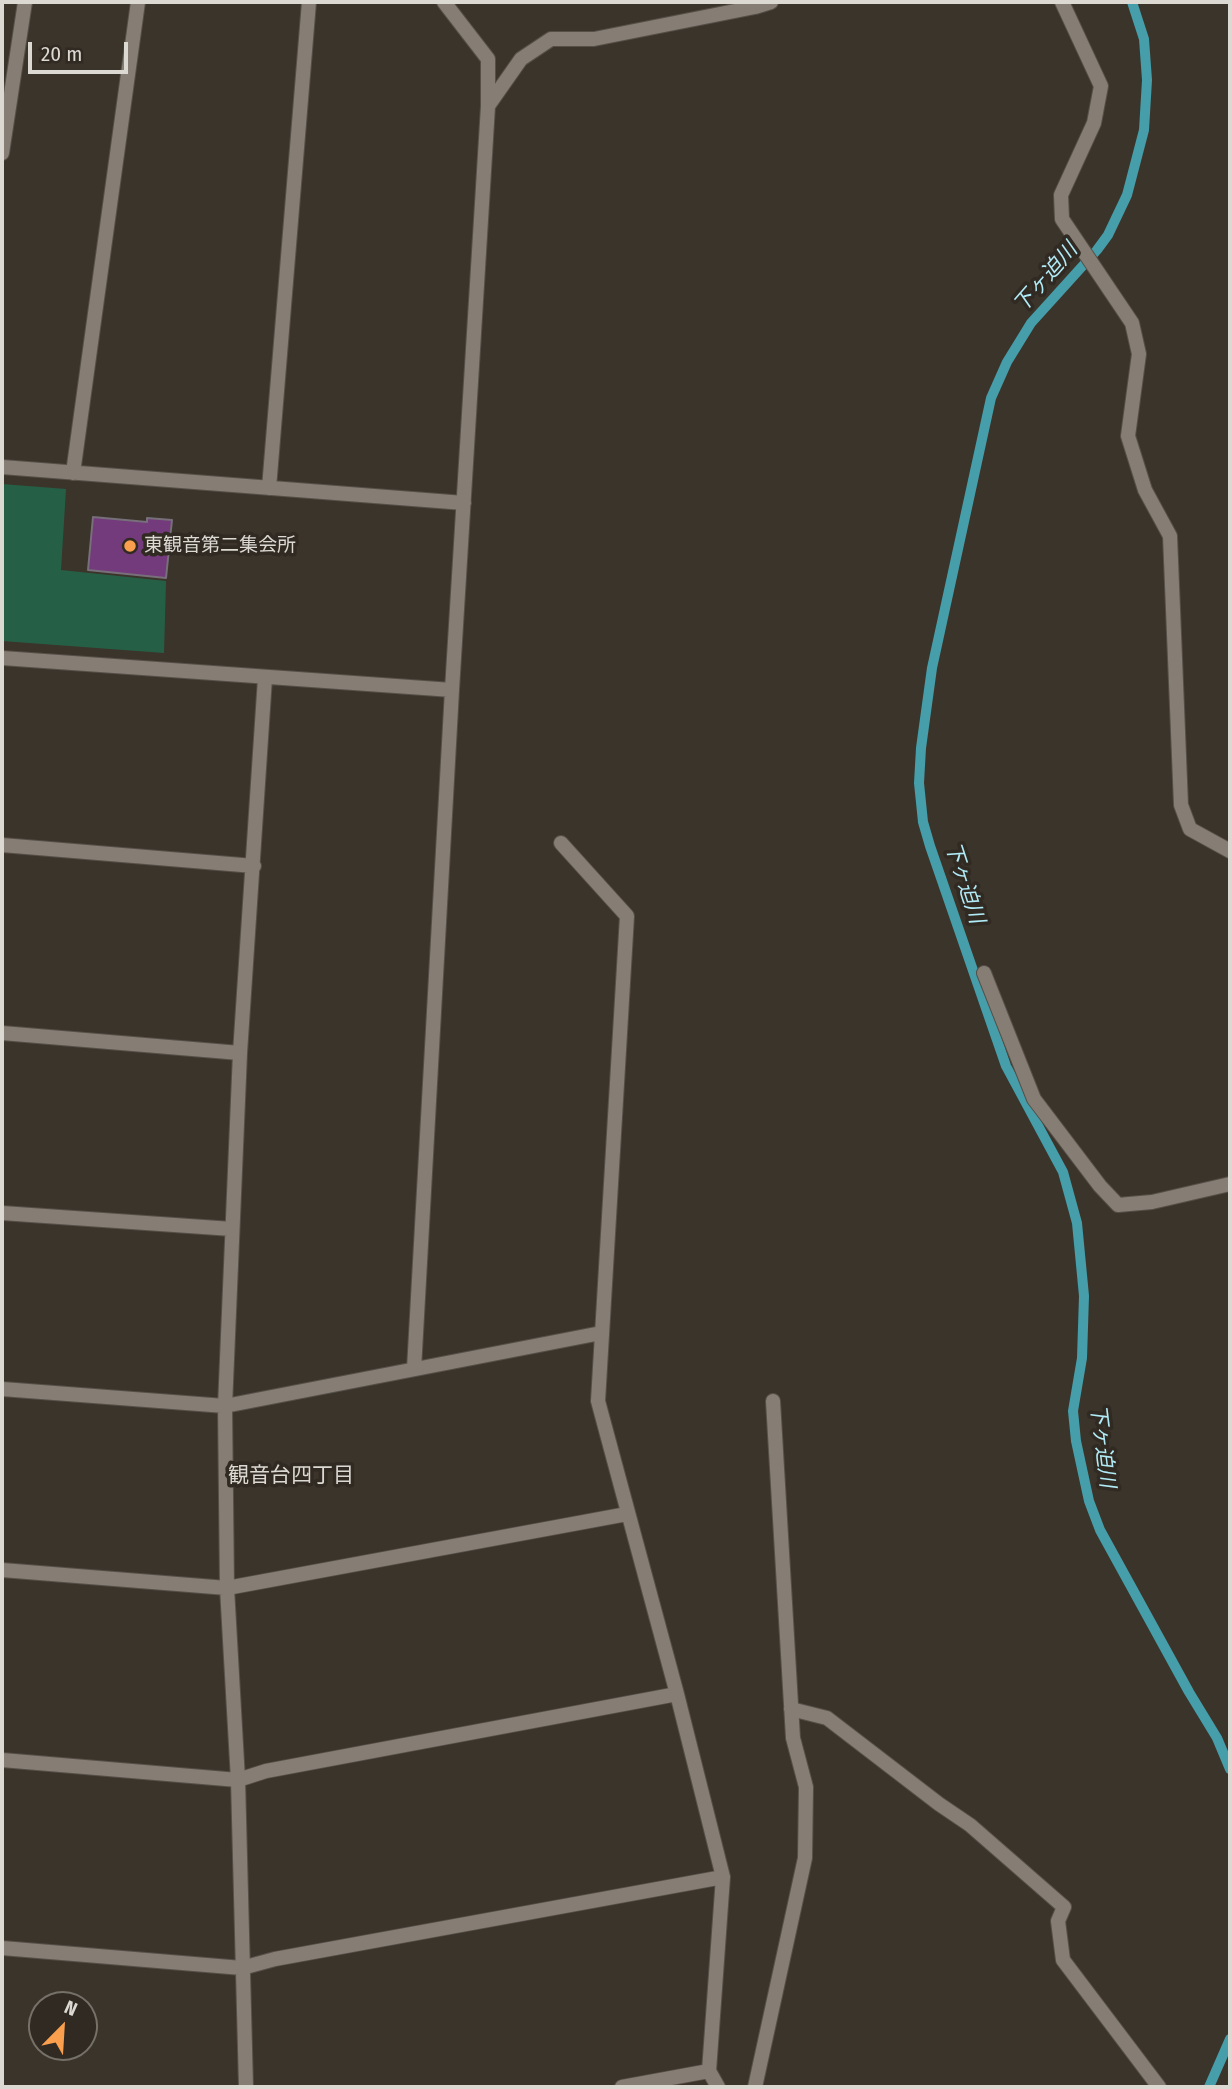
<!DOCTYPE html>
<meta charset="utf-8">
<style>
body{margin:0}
#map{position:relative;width:1232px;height:2089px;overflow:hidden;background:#3b342b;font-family:"Fira Sans Condensed",sans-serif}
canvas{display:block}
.frame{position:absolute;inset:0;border:4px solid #dcd8d2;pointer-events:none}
.north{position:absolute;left:28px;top:1991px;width:70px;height:70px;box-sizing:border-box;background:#302a22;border:2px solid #757068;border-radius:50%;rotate:24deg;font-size:19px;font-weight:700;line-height:28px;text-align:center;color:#dcd8d2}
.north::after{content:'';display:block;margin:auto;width:24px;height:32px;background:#fa9f4e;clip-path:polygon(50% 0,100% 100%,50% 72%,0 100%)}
.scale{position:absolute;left:28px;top:42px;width:100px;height:32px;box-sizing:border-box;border:4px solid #dcd8d2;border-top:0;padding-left:9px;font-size:21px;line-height:24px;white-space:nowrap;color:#dcd8d2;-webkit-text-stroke:5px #302a22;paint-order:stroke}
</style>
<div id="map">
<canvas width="1232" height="2089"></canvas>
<div class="frame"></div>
<div class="north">N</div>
<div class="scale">20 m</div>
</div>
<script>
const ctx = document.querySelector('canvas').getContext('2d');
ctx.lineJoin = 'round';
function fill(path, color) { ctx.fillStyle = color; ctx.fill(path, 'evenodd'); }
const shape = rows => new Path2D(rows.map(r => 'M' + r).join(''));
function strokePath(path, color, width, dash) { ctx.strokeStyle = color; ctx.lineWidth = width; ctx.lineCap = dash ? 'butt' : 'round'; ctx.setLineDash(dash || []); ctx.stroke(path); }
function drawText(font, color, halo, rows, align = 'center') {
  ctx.font = font + ' "Fira Sans Condensed","Noto Sans JP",sans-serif'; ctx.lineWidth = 7; ctx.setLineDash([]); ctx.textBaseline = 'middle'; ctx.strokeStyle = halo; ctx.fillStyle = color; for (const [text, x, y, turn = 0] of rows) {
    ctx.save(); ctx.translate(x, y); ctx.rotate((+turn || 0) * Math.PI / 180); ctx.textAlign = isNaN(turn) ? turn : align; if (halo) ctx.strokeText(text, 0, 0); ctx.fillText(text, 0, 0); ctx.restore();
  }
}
fill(shape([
 [2,484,66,489,61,570,166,581,164,653,2,641]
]), '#256046');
strokePath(shape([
 [1132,2,1144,39,1147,80,1144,130,1127,195,1108,235,1097,250,1031,323,1007,362,991,398,932,668,921,748,919,783,923,822,930,846,1006,1066,1063,1172,1077,1223,1084,1296,1082,1358,1073,1411,1076,1441,1089,1501,1100,1530,1189,1692,1217,1738,1230,1769],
 [1209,2087,1230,2039]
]), '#459ea9', 10);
const building = shape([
 [93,517,147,522,147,518,172,520,166,578,88,570,93,517]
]);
fill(building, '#733a7c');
strokePath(building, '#776f79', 2);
const street = shape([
 [1062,2,1101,86,1094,123,1061,195,1062,219,1132,323,1139,354,1128,436,1145,490,1170,536,1181,805,1190,829,1230,851],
 [488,106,521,59,551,39,594,39,755,7,771,2],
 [2,153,25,2],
 [2,467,464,503],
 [73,473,138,2],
 [269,488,309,2],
 [2,658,452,690],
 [561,843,627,916,598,1401,677,1694,723,1877,709,2071,718,2087],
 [2,845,254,866],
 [984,973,1034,1099,1100,1186,1118,1205,1152,1202,1230,1184],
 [2,1033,240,1053],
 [2,1213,232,1229],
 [414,1369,452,690,488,106,488,59,444,2],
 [2,1389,225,1406,601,1333],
 [2,1570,227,1588,627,1514],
 [791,1709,827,1718,939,1804,970,1825,1064,1907,1058,1921,1063,1960,1159,2087],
 [2,1760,238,1780,266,1771,677,1694],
 [2,1948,242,1968,275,1959,723,1877],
 [246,2087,238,1780,227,1588,225,1406,240,1053,265,678],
 [622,2087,709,2071],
 [755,2087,805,1858,806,1787,793,1738,773,1401]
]);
strokePath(street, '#565049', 16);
strokePath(street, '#867e74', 14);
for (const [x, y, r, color] of [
 [130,546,7,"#fa9f4e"]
]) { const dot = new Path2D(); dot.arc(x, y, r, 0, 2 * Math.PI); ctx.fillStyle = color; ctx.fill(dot); strokePath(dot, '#302a22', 2.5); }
drawText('19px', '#dcd8d2', '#302a22', [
 ["東観音第二集会所",144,546]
], 'left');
drawText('italic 21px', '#b1ebf7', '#302a22', [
 ["下ヶ迫川",1046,278,-49],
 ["下ヶ迫川",964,883,72],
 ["下ヶ迫川",1102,1446,83]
]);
drawText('21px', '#dcd8d2', '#302a22', [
 ["観音台四丁目",291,1476]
]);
</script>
